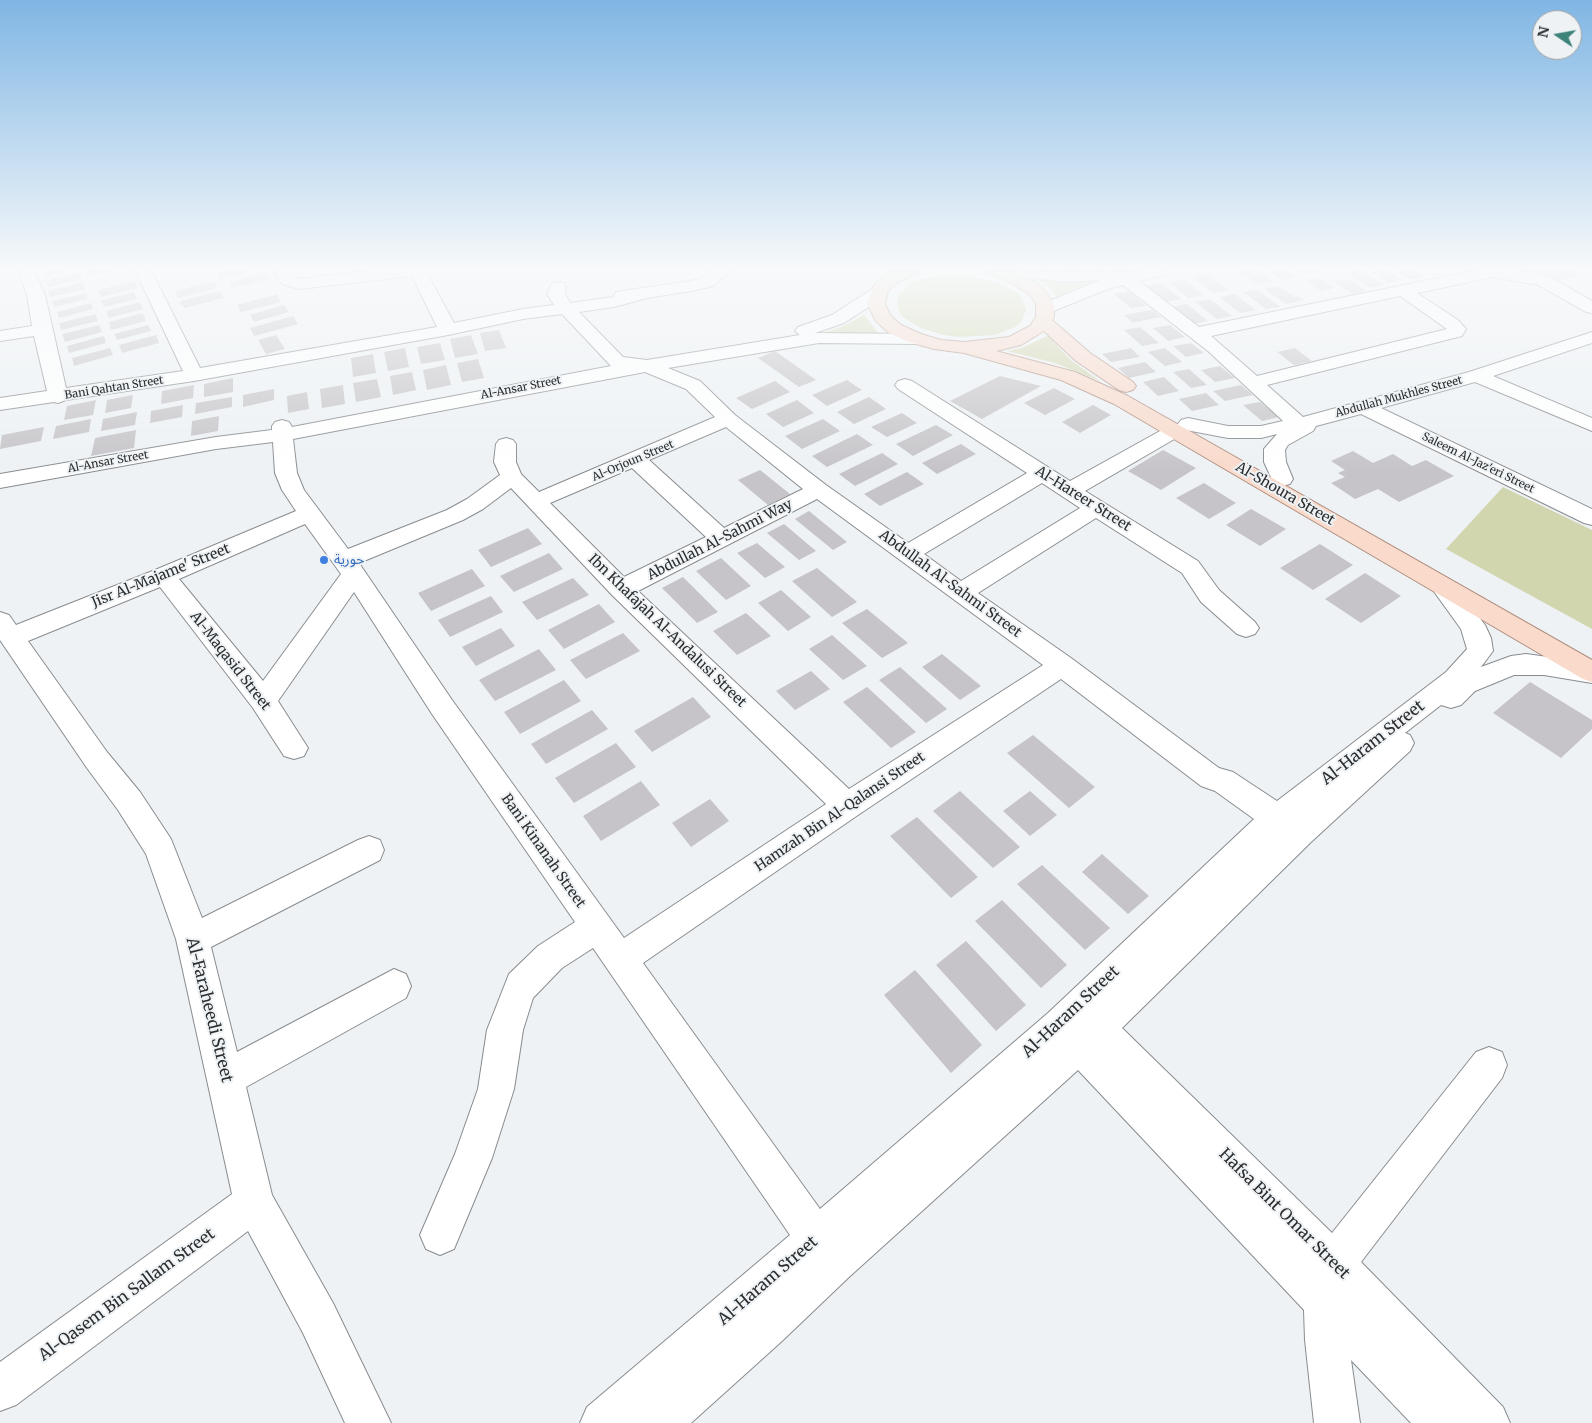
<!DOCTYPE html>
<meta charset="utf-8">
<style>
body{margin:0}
#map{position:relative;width:1592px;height:1423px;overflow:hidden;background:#eef2f5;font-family:Merriweather,serif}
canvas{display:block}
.north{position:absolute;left:1532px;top:10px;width:50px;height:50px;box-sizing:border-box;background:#eef2f5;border:1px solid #a0a3a5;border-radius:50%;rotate:282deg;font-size:14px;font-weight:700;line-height:20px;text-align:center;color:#2b2d2e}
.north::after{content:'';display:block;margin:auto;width:18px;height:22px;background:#3d837a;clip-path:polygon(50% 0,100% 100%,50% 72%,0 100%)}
</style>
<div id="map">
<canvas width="1592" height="1423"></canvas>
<div class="north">N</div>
</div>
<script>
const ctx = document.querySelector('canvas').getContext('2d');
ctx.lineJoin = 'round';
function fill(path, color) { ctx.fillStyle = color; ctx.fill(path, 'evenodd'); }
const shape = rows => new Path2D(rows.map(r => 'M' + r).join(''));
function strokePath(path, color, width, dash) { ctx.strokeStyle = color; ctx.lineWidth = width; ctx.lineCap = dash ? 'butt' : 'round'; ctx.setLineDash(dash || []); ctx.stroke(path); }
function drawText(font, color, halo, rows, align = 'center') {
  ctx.font = font + ' Merriweather,"Noto Sans Arabic",serif'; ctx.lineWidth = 4; ctx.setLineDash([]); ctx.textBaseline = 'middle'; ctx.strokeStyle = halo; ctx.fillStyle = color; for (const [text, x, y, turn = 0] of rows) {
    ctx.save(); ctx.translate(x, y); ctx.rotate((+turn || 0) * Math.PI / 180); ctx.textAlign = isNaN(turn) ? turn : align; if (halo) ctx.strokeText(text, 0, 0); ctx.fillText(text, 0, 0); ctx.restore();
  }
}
fill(shape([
 [965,275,998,283,1016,292,1022,298,1026,310,1021,322,1015,327,995,335,958,337,944,335,921,328,904,318,899,312,897,299,900,294,911,283,930,277],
 [1036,278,1080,281,1099,280,1080,286,1057,297,1050,288],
 [864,315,879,334,815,335,842,327],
 [1049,335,1058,347,1072,361,1100,381,1055,363,1007,351,1022,348],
 [1503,487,1592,530,1592,629,1446,549]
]), '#d2d6af');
fill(shape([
 [47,270,69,270,69,271,45,277,43,271],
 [89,270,111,270,112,271,91,276],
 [226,270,253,270,253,271,220,279,217,273],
 [1238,270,1257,270,1274,282,1258,285],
 [1267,270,1286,270,1296,277,1281,280],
 [1295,270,1315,270,1318,272,1302,275],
 [1361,270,1385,285,1370,288,1345,272],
 [1369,270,1386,270,1402,280,1389,283],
 [1395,270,1413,270,1424,277,1410,279],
 [1536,270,1569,270,1579,275,1558,281],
 [265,272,269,279,233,288,229,282],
 [80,273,82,279,48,287,46,281],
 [1207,274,1228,290,1213,293,1192,277],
 [1319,278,1335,288,1321,291,1305,281],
 [1184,279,1204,295,1188,298,1169,282],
 [1348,279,1367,291,1353,294,1334,282],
 [135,281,138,288,101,297,98,290],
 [214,281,217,288,178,298,175,291],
 [83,282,86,289,50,297,48,291],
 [1161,283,1181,299,1165,302,1146,286],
 [1279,286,1295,297,1298,296,1304,300,1286,304,1264,289],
 [1257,290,1281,307,1266,309,1243,292],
 [220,291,224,298,184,308,182,305,178,304,181,303,180,301],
 [1129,291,1146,306,1131,308,1114,294],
 [134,292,137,299,104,307,101,300],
 [86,293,88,299,54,307,52,301],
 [277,294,281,302,241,312,237,305],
 [1235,294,1256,310,1240,313,1219,297],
 [1210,299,1232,316,1217,319,1195,302],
 [140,302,143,309,109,318,106,311],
 [91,303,93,309,59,318,57,312],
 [1187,304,1208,321,1193,324,1172,307],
 [284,305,289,312,254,322,250,315],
 [1152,310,1161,317,1133,323,1124,315],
 [143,313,146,321,111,330,109,322],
 [95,314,98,321,61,330,59,323],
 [293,316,298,324,254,336,250,328],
 [99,325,102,332,65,342,62,334],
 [148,325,151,331,117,340,114,334],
 [1170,325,1185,337,1168,341,1153,328],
 [1140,327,1159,343,1142,346,1124,330],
 [499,330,506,348,485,351,480,333],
 [156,335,159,343,122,353,119,345],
 [276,335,285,349,266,354,258,340],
 [471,335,478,354,455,358,450,339],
 [104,336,106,343,69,353,67,346],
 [440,343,445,360,421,364,417,347],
 [1191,343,1204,353,1186,357,1173,346],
 [110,348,113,355,74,366,72,358],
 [405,348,409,367,388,371,384,352],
 [1131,348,1140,357,1111,362,1102,354],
 [1165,348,1182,362,1165,366,1148,352],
 [1295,348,1312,361,1294,365,1277,352],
 [775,351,816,380,799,387,758,358],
 [373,354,376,373,353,377,351,358],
 [478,359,484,378,462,382,457,363],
 [1145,362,1156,372,1129,378,1118,368],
 [446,365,451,385,427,390,423,370],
 [1220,366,1235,378,1215,382,1201,370],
 [1189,369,1207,385,1191,388,1173,372],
 [412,372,416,390,393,395,390,376],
 [1000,376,1041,386,982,419,950,401],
 [1164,377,1179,391,1158,396,1143,382],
 [233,378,233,392,204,397,204,384],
 [377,379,381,397,356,402,353,383],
 [847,380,862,390,827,406,812,395],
 [775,381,790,392,752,409,736,398],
 [194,385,193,398,161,404,162,391],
 [343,385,345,404,322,408,320,389],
 [1241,385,1253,395,1225,401,1213,391],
 [1054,388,1075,399,1045,415,1024,403],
 [274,389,274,400,243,407,243,395],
 [307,392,309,409,288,413,287,396],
 [1206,393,1219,405,1192,411,1179,399],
 [133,395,131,408,105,413,107,400],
 [232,397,232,407,195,414,196,403],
 [869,397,886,409,854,424,837,412],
 [96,400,93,415,64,420,67,406],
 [797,400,814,413,783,427,766,414],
 [1260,402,1279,417,1262,421,1243,405],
 [183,405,182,417,150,423,151,411],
 [1093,405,1111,415,1080,433,1062,422],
 [137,412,135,425,101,431,103,419],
 [902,413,917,423,887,437,871,427],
 [219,416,218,431,191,436,192,421],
 [91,419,89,432,53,439,56,426],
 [823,419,840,431,802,449,785,436],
 [936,425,953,435,913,456,896,444],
 [44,427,41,441,0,449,2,435],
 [136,430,134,448,91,456,95,438],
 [857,434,873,445,827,467,812,456],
 [961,444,976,454,937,474,922,463],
 [1163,450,1196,468,1161,490,1128,471],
 [1353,451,1373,463,1393,454,1412,466,1426,460,1454,476,1399,502,1378,489,1355,499,1331,483,1345,477,1338,473,1345,470,1331,461],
 [882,453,898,464,855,486,839,474],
 [760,470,790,494,768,505,738,480],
 [907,472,924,484,880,506,864,494],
 [1204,483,1236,503,1209,519,1176,498],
 [1251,509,1286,529,1260,546,1226,525],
 [809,511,847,542,833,550,795,519],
 [784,524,816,551,799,560,767,533],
 [528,528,542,544,491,567,478,550],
 [757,543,785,567,765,578,737,553],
 [1320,544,1353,565,1313,590,1280,568],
 [549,553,563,569,514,592,500,576],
 [721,558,751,586,726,600,696,571],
 [817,568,857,602,832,617,792,581],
 [472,569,485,586,431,611,418,593],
 [1365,573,1401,596,1361,623,1325,599],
 [683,577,718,612,697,623,662,588],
 [573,578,589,595,537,620,522,602],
 [781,590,811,617,788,631,758,603],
 [491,596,503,612,450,637,438,620],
 [599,604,615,622,564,649,548,630],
 [867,609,908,643,882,658,842,623],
 [746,613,771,636,737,655,713,631],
 [501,628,515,646,476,666,462,647],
 [623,633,640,651,586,679,570,660],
 [832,635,867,666,843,680,809,649],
 [539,649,556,670,495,701,479,680],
 [942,654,981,686,960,700,922,667],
 [900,667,947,709,926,723,879,680],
 [811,671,830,689,795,710,776,691],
 [564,680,581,701,520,734,504,712],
 [1530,682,1592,720,1592,729,1561,758,1493,713],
 [867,687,916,732,891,748,843,702],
 [693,697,711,717,652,752,634,731],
 [592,710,608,729,546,764,531,744],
 [1033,735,1095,787,1069,808,1007,753],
 [616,743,636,767,574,803,555,778],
 [641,781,660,805,601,841,583,816],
 [960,791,1020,847,993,868,933,811],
 [1030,791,1057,815,1030,836,1003,811],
 [710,799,729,821,691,847,672,823],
 [917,817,978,877,951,898,890,836],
 [1102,854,1149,896,1128,914,1082,872],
 [1042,865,1110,928,1085,950,1017,884],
 [1002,900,1067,965,1041,988,975,921],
 [966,941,1026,1005,996,1031,936,965],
 [915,970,982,1045,951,1073,884,995]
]), '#c6c4c8');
const minor = shape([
 [18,270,34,270,45,295,66,388,183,371,135,270,151,270,200,368,437,327,412,276,299,289,282,284,273,270,290,270,294,276,300,279,372,270,425,270,454,323,523,309,554,305,547,294,552,283,558,282,564,283,566,287,565,294,570,303,613,297,616,292,622,291,691,281,701,278,713,270,732,270,713,286,691,291,647,298,614,307,579,312,623,357,647,360,800,335,795,331,798,327,832,315,872,289,884,289,887,293,884,297,844,323,815,333,918,334,924,335,927,339,924,343,918,344,819,343,668,368,700,381,735,415,826,485,908,543,1027,473,898,389,895,385,898,381,905,379,912,381,1070,481,1169,426,1178,424,1181,420,1188,418,1228,426,1261,426,1283,421,1208,351,1123,285,1108,289,1046,314,1040,313,1037,309,1040,305,1100,280,1067,282,1005,275,999,273,997,270,1067,272,1173,270,1171,273,1139,281,1199,327,1477,270,1518,270,1537,273,1550,277,1592,301,1592,313,1586,312,1538,285,1493,277,1417,293,1458,320,1466,329,1462,336,1267,385,1303,417,1469,372,1592,332,1592,343,1493,376,1592,418,1592,431,1475,382,1381,408,1592,509,1592,525,1584,523,1361,414,1316,426,1313,431,1288,445,1285,450,1286,462,1293,479,1290,484,1282,486,1274,484,1264,462,1264,449,1277,434,1261,438,1228,438,1186,430,1183,434,1085,491,1198,561,1219,590,1255,622,1259,628,1255,634,1246,637,1237,634,1201,602,1182,573,1096,518,978,593,1071,658,1219,768,1233,772,1277,801,1446,672,1467,649,1461,629,1430,586,1433,580,1442,578,1451,580,1485,625,1491,638,1493,651,1481,667,1511,656,1526,654,1592,663,1592,683,1544,675,1514,675,1475,691,1461,705,1451,708,1441,705,1405,733,1410,735,1414,743,1410,751,1311,842,1122,1028,1332,1233,1476,1052,1489,1047,1502,1052,1507,1065,1502,1078,1361,1262,1503,1407,1510,1423,1411,1423,1351,1360,1360,1423,1314,1423,1305,1340,1304,1310,1078,1070,849,1277,782,1341,691,1423,580,1423,587,1407,790,1235,593,948,562,968,533,998,523,1030,514,1089,492,1158,454,1249,440,1255,426,1249,420,1235,455,1154,478,1089,487,1030,509,974,538,946,575,922,432,714,354,592,278,701,308,748,304,756,294,759,284,756,253,708,160,587,28,641,107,752,140,792,171,839,202,918,358,840,369,836,380,840,384,850,380,860,211,947,237,1052,394,969,406,974,411,986,406,998,246,1087,272,1195,333,1303,391,1423,345,1423,303,1333,248,1231,16,1405,0,1411,0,1362,232,1194,176,939,146,854,118,810,87,768,0,640,0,612,9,615,16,625,155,570,296,511,282,490,275,473,273,442,216,449,0,488,0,474,216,437,272,430,272,426,275,422,282,420,289,422,292,427,611,366,562,314,523,319,448,335,194,381,66,400,58,403,54,402,0,410,0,398,47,391,34,336,0,341,0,331,32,326,27,295,18,270],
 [1400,296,1447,329,1257,376,1211,336,1400,296],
 [645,372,686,389,715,417,539,492,521,474,516,462,516,444,513,440,506,438,499,440,496,444,494,462,500,475,467,499,447,510,348,549,304,490,297,473,293,439,645,372],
 [726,427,803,489,724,528,649,460,726,427],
 [632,468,706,537,624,577,550,503,632,468],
 [1042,483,1080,508,961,581,924,554,1042,483],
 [511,488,612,595,826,804,624,938,452,700,359,563,463,520,483,509,511,488],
 [817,499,1043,665,849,789,638,591,817,499],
 [305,524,341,574,263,681,179,579,305,524],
 [1061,679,1201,786,1215,791,1254,819,1048,1013,820,1209,643,963,858,815,1061,679]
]);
const major = shape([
 [897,270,919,270,917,273,897,283,888,291,885,304,890,315,901,325,921,334,941,340,965,342,1009,337,1030,326,1036,317,1036,304,1030,295,1010,282,988,273,986,270,1011,270,1022,274,1042,287,1054,304,1054,317,1052,320,1090,353,1133,382,1136,386,1133,390,1126,392,1119,390,1076,361,1044,331,1021,345,996,351,1075,372,1128,396,1592,660,1592,682,1583,679,1114,404,1061,380,964,353,934,349,909,342,889,333,876,321,867,304,874,285,885,275,897,270]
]);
strokePath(minor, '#898c8f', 2);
strokePath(major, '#ae8d7e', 2);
fill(minor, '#fff');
fill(major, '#f9dacb');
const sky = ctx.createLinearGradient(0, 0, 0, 470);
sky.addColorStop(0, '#80b6e4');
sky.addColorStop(0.57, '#f7f9fa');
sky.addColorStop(1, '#f7f9fa00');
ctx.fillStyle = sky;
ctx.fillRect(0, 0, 1592, 470);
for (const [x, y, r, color] of [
 [324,560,5,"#3f7fe0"]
]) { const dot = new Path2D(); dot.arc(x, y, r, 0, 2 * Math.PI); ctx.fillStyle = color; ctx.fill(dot); strokePath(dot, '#eef2f5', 2); }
drawText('11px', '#2b2d2e', '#eef2f5', [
 ["Bani Qahtan Street",114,388,-9],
 ["Al-Ansar Street",521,388,-11],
 ["Abdullah Mukhles Street",1399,397,-15],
 ["Al-Orjoun Street",633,461,-23],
 ["Al-Ansar Street",108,462,-10],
 ["Saleem Al-Jaz'eri Street",1478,463,26]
]);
drawText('14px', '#2b2d2e', '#eef2f5', [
 ["Al-Shoura Street",1285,494,30],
 ["Al-Hareer Street",1083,499,32],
 ["Abdullah Al-Sahmi Way",720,540,-27],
 ["Jisr Al-Majame' Street",161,576,-22],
 ["Abdullah Al-Sahmi Street",950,584,36],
 ["Ibn Khafajah Al-Andalusi Street",667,631,44],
 ["Al-Maqasid Street",230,661,52],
 ["Hamzah Bin Al-Qalansi Street",840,812,-34],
 ["Bani Kinanah Street",543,851,55]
]);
drawText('14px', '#366cbe', '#eef2f5', [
 ["حورية",334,560]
], 'left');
drawText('16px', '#2b2d2e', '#eef2f5', [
 ["Al-Haram Street",1373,743,-38],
 ["Al-Faraheedi Street",209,1010,76],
 ["Al-Haram Street",1071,1012,-43],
 ["Hafsa Bint Omar Street",1284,1214,45],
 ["Al-Haram Street",768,1281,-41],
 ["Al-Qasem Bin Sallam Street",127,1295,-36]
]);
</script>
